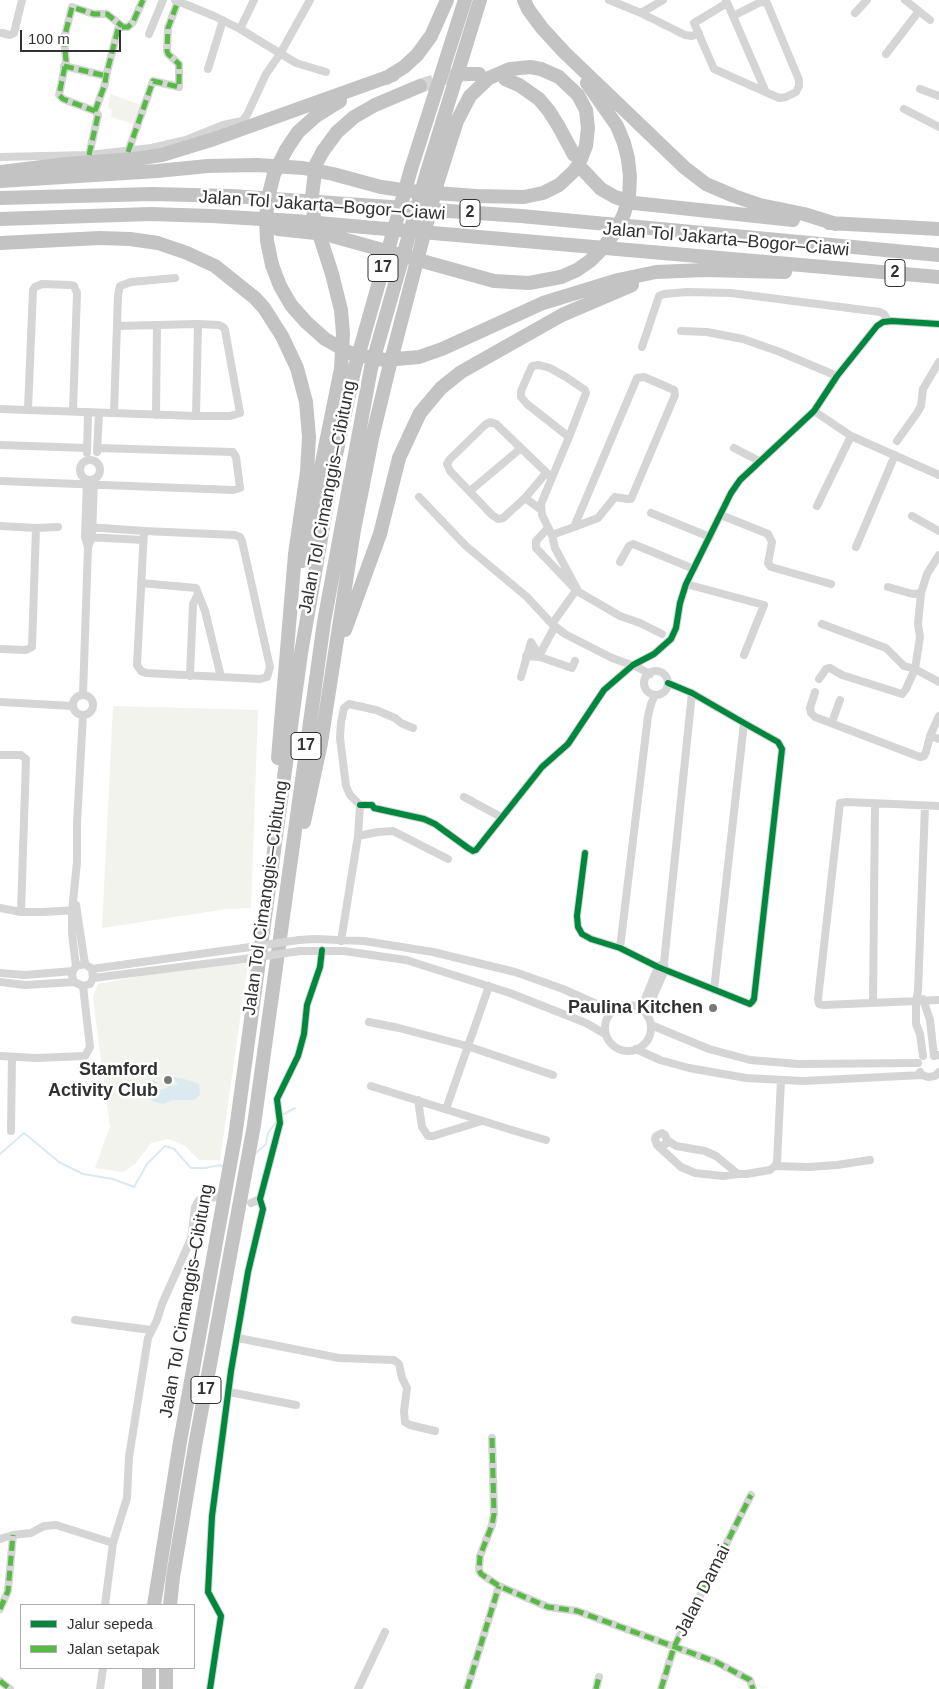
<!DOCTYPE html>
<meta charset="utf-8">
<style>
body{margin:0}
#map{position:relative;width:939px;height:1689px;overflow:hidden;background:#fff;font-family:Helvetica,sans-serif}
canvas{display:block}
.legend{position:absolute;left:20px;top:1604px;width:175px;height:65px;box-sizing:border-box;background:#fff;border:1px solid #adadad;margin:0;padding:6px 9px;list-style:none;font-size:15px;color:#313131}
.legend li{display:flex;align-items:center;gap:10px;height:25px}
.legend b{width:25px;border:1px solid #adadad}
.scale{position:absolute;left:20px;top:30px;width:101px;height:22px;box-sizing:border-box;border:2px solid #313131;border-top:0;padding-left:6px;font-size:15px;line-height:18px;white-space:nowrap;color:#313131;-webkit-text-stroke:4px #fff;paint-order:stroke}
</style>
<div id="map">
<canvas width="939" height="1689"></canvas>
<ul class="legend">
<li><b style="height:6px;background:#00873e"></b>Jalur sepeda</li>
<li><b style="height:6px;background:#58b947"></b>Jalan setapak</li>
</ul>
<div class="scale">100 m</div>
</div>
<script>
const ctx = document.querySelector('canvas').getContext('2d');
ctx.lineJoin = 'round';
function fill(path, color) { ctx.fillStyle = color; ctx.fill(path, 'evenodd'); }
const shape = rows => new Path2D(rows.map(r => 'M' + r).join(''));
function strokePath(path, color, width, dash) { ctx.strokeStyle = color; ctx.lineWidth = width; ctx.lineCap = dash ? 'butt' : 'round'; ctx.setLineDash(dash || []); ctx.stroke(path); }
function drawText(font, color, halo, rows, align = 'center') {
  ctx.font = font + ' Helvetica,sans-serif'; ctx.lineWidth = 5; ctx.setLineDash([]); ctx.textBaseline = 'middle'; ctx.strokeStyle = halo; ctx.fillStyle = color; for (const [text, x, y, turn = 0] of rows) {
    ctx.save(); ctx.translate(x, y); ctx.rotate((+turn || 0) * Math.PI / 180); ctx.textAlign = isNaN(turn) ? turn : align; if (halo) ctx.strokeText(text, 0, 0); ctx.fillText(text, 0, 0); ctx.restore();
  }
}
fill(shape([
 [110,94,144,106,136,125,111,117,112,110,108,108],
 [113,706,258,710,251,908,227,909,102,928],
 [248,963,220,1160,199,1160,184,1145,168,1139,151,1143,135,1164,123,1172,95,1168,110,1127,95,1015,93,996,98,984,146,975]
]), '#f1f3ec');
fill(shape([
 [166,1076,184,1079,199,1084,200,1095,194,1100,172,1100,163,1104,154,1102,143,1092,143,1087,148,1080,153,1080,158,1083,160,1090,178,1084,175,1080,168,1082]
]), '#dbe9f0');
strokePath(shape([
 [282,1115,295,1108],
 [0,1154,24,1133,59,1162,83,1174,113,1179,134,1187,147,1164,165,1146,174,1149,191,1168,205,1168,220,1165,224,1167],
 [254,1155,266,1144,268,1133,277,1121]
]), '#dbe9f0', 2);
strokePath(shape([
 [420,86,447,77,467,74]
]), '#d6d6d6', 14, [14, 7]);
strokePath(shape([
 [175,0,214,16,240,29,296,63,326,72],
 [609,0,641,13],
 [663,0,641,13,685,35,692,36,699,33],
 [726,0,765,90],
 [905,0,930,20],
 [727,3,694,23,714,69,779,98,786,97,796,92,799,86,799,80,767,3,761,2,733,16],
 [855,13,867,0],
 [240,29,254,0],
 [2,33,10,35,14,33,22,0],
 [149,34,163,0],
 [886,54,919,11],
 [64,66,106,76],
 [208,69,223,20],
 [920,89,939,96],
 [904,109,939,127],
 [95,111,105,84,106,76,118,29,120,27,128,27,133,22,143,0],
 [128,152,153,81,179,87,179,64,168,54,167,51,168,28,178,1],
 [89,155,98,115,95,111,63,99,59,95,66,61,64,39,72,7,94,14,107,14,122,26],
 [0,157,89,155,151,148,186,140,223,125,242,121,247,115,266,74,280,54,310,0],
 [681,331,707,332,743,339,780,352,837,376],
 [642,347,659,296,664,294,687,292,731,293,880,312,884,314,888,321],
 [0,409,196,416,230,416,240,413,225,330,223,327,219,325,198,324,117,326],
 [28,409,33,290,35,287,42,284,71,285,74,286,77,293,73,411],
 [814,411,851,436,939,475],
 [114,413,118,295,120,286,131,282,175,278],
 [156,415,157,325],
 [196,416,198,324],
 [897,441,917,413,921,406,923,389,939,362],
 [0,445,87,448],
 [734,448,759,461],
 [97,452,99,413],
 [87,453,88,412],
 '80 470a10 10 0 1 1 20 0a10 10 0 1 1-20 0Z',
 [546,473,525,498,503,518,498,519,492,515,450,471,447,464,450,459,485,425,490,422,496,424,551,477],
 [87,480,85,537,88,547,92,537,94,479],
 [0,481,233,490,240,488,236,457,233,452,97,448],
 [470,491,520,449],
 [419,497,466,546,527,597,552,624,565,634,612,658,637,667,650,674],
 [525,498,540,509],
 [817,506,851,436],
 [651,513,710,537],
 [721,515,768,534,772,542,768,563,771,567,831,584],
 [912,516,939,531],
 [0,526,36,528,58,527],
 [87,527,144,531],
 [548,528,536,541,536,548,577,591,620,616,640,623,662,634],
 [144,531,235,535,240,537,242,541,270,667,267,677,260,679,146,673,141,671,137,665,144,531],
 [552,535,574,527,598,518,615,497,627,499,631,499,675,395,674,390,644,377,637,378,574,527],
 [87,537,143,540],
 [856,547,895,455],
 [939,555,927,574,921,593,918,624,920,637,915,669,939,682],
 [620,562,629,546,633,544,694,569],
 [141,583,196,588,205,611,221,677],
 [686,584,764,605,744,655],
 [888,587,913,594,921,593],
 [552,624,577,589,555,548,552,535,542,515,541,504,569,437,586,393,585,390,566,377,550,368,539,365,532,366,521,391,521,397,527,404,569,437],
 [0,649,26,650,32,647,36,528],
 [526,656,540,657,572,668,575,661],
 [539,656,555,626],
 '644 683a12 12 0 1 1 24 0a12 12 0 1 1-24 0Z',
 [190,676,193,604,198,594],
 [521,677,531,642,540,657],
 [819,679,826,669,830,668,842,675,902,694,906,689,915,669,904,666,886,648,822,624],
 [815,692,810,708,811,713,815,717,920,757,924,756,926,752,930,736],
 [83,694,88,547],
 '73 705a10 10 0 1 1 20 0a10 10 0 1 1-20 0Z',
 [0,702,73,706],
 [939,716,930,736,939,739],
 [832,722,840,700],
 [0,755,21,755,26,759,21,912],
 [464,797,501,817],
 [360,805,372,805,374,808,424,819,435,824,468,848,473,851,476,850,542,767,568,744,604,690,633,665,654,654,671,639,676,628,680,603,686,584,731,493,740,480,814,411,837,376,877,326,883,322,892,321,939,324],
 [939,806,847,802,840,803,818,999,819,1004,824,1005,939,1000],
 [358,836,378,832,393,831,448,859],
 [585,853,577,916,578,927,582,934,591,939,620,948,658,967,745,1002,750,1004,752,1002,754,999,782,749,778,742,744,723,692,693,668,683],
 [76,905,85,964],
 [0,908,21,912,43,912,77,910],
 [299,940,315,939,364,941,433,952,515,972,563,989,612,1011],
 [341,941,358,836,360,805,350,795,346,786,340,738,341,722,344,708,349,704,376,710,395,718,401,723,413,728],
 [620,948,648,716,651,704,655,695],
 [300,951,344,951,406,960,510,993,586,1023,605,1034],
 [92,969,243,948],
 [0,973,25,975,73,971],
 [93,978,244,959],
 [0,982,25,985,74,982,83,986,90,984,93,978,92,969,85,964,76,966],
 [74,982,72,976,73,971,76,966,72,933,72,911,77,862,77,823,83,715],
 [714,990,744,723],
 [923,999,930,1020,934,1056,939,1055],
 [873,1003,875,804],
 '605 1028a23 23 0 1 1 46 0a23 23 0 1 1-46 0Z',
 [634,1006,641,1004,645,999,658,967,662,964],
 [643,1010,649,1006,665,970,664,963,692,693],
 [369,1022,399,1028,467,1046,553,1075],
 [651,1025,709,1049,750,1060,798,1064,918,1063],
 [636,1049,660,1060,689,1068,746,1078,803,1081,922,1075],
 [0,1056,36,1058,85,1056,90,1047,83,986],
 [923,1056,920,1034,916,1024,916,1002,918,991,925,806],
 [920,1072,922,1075,928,1077,935,1076,939,1072],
 [371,1086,515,1131,546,1140],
 [418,1100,422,1127,428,1136,433,1136,482,1121],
 [446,1109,489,986],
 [11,1131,12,1057],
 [667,1140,666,1144,660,1146,657,1145,655,1139,656,1136,662,1133,665,1135,667,1140,676,1146,705,1151,716,1156,738,1174],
 [657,1145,681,1167,695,1173,723,1176,738,1174,746,1174,770,1170,775,1166,777,1162,781,1080],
 [775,1166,809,1167,837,1165,870,1160],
 [251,1203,260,1199],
 [75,1320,151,1330],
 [238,1338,339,1358,394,1360,399,1364,402,1378,407,1388,404,1411,405,1422,410,1425,435,1431],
 [229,1392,296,1405],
 [492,1438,494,1514,492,1525,480,1556,479,1570,481,1574,499,1586,548,1607,577,1611,716,1662,750,1680,753,1689],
 [0,1539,13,1535,31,1533,44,1526,56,1525,113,1543],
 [105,1605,113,1543,127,1498,129,1457,148,1338,157,1320,162,1304,191,1239,195,1207,199,1200,216,1197],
 [0,1609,8,1591,13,1535],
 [0,1681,10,1689],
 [100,1689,103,1668],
 [210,1689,221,1616,208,1592,212,1516,231,1371,248,1272,263,1209,260,1199,280,1123,277,1099,298,1056,304,1034,307,1005,320,967,322,950],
 [358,1689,385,1632],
 [467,1689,499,1586],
 [596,1689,599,1677],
 [661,1689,674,1647,751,1495]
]), '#d5d5d5', 8);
strokePath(shape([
 [524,0,528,9,542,28,564,52,685,168,706,184,734,196,760,205,804,214,836,224],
 [467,74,479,74],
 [386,78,404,67,417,55,431,36,447,0],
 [505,79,519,85,539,99,549,111,559,127,574,155],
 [587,83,617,126,624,143,628,159],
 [286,150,298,132,316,116,340,101],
 [323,151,337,132,354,117,375,105,420,86],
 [411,169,465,0],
 [583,170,601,189,615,197,634,203,793,220],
 [0,172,67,164,134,159,162,155,214,139,393,75],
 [427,172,480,0],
 [0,181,157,171,208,166,257,165,303,168,333,174,381,187,409,191,476,196,524,197,543,193,559,185,574,171,579,164,586,146,588,128,586,110,578,95,559,77,541,69,530,67,510,69,489,78,470,96,457,121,437,184],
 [0,198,153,194,231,196,521,216,939,255],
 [0,219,150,214,212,216,295,221,939,277],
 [829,223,939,229],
 [278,229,325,234,494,281,529,283,561,277],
 [0,243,100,238,130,239,158,243,187,253,215,266,255,298,264,308,282,336,297,368,306,402,309,437,307,472,295,554,278,758],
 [272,265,280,286,291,305,306,322,325,339,348,352,357,355,385,360,419,357,442,349,543,303,618,280,656,272,705,270,785,272],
 [302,561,341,369],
 [345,630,380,534,399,458,420,413,441,388,461,372,562,315,632,285],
 [304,822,321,743,354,530,373,434,389,368],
 [154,1605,180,1442,235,1137,301,653,334,464,355,367],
 [170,1605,173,1577,195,1446,254,1125,324,622,371,368],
 [149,1689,149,1668],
 [166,1689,166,1668]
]), '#c3c3c3', 14);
strokePath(shape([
 [243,948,299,940],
 [244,959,300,951]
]), '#d5d5d5', 8);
strokePath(shape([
 [323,151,316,164,312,196,314,218,332,274,341,310,343,334,341,369],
 [272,265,267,241,266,218,268,198,274,174,286,150],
 [561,277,577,270,590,261,602,249,615,232,624,214,629,197,630,177,628,159],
 [355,367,411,169],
 [371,368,427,172],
 [389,368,437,184]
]), '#c3c3c3', 14);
strokePath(shape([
 [64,66,106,76],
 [95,111,105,84,106,76,118,29,120,27,128,27,133,22,143,0],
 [128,152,153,81,179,87,179,64,168,54,167,51,168,28,178,1],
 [89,155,98,115,95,111,63,99,59,95,66,61,64,39,72,7,94,14,107,14,122,26],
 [492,1438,494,1514,492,1525,480,1556,479,1570,481,1574,499,1586,548,1607,577,1611,716,1662,750,1680,753,1689],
 [0,1609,8,1591,13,1535],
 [0,1681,10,1689],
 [467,1689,499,1586],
 [596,1689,599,1677],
 [661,1689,674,1647,751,1495]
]), '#58b947', 5, [10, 5]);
strokePath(shape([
 [360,805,372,805,374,808,424,819,435,824,468,848,473,851,476,850,542,767,568,744,604,690,633,665,654,654,671,639,676,628,680,603,686,584,731,493,740,480,814,411,837,376,877,326,883,322,892,321,939,324],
 [585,853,577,916,578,927,582,934,591,939,620,948,658,967,745,1002,750,1004,752,1002,754,999,782,749,778,742,744,723,692,693,668,683],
 [210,1689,221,1616,208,1592,212,1516,231,1371,248,1272,263,1209,260,1199,280,1123,277,1099,298,1056,304,1034,307,1005,320,967,322,950]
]), '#00873e', 6);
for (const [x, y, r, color] of [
 [713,1008,5,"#797979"],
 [168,1080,5,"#797979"]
]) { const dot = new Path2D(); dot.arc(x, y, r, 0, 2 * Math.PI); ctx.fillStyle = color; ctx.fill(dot); strokePath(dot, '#fff', 2); }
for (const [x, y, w] of [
 [470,213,20],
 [383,268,30],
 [895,273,20],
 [306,746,30],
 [206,1390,30]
]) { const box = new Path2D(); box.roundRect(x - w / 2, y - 13.5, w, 27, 4); ctx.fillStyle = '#fff'; ctx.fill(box); strokePath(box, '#313131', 1); }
drawText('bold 16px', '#313131', null, [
 ["2",470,213],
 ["17",383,268],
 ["2",895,273],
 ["17",306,746],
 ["17",206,1390]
]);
drawText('18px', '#313131', '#fff', [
 ["Jalan Tol Jakarta–Bogor–Ciawi",322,206,4],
 ["Jalan Tol Jakarta–Bogor–Ciawi",726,240,5],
 ["Jalan Tol Cimanggis–Cibitung",328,497,-79],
 ["Jalan Tol Cimanggis–Cibitung",266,898,-82],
 ["Jalan Tol Cimanggis–Cibitung",187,1301,-80],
 ["Jalan Damai",703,1591,-63]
]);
drawText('bold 18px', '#313131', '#fff', [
 ["Paulina Kitchen",703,1008],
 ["Stamford",158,1070],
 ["Activity Club",158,1091]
], 'right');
</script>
